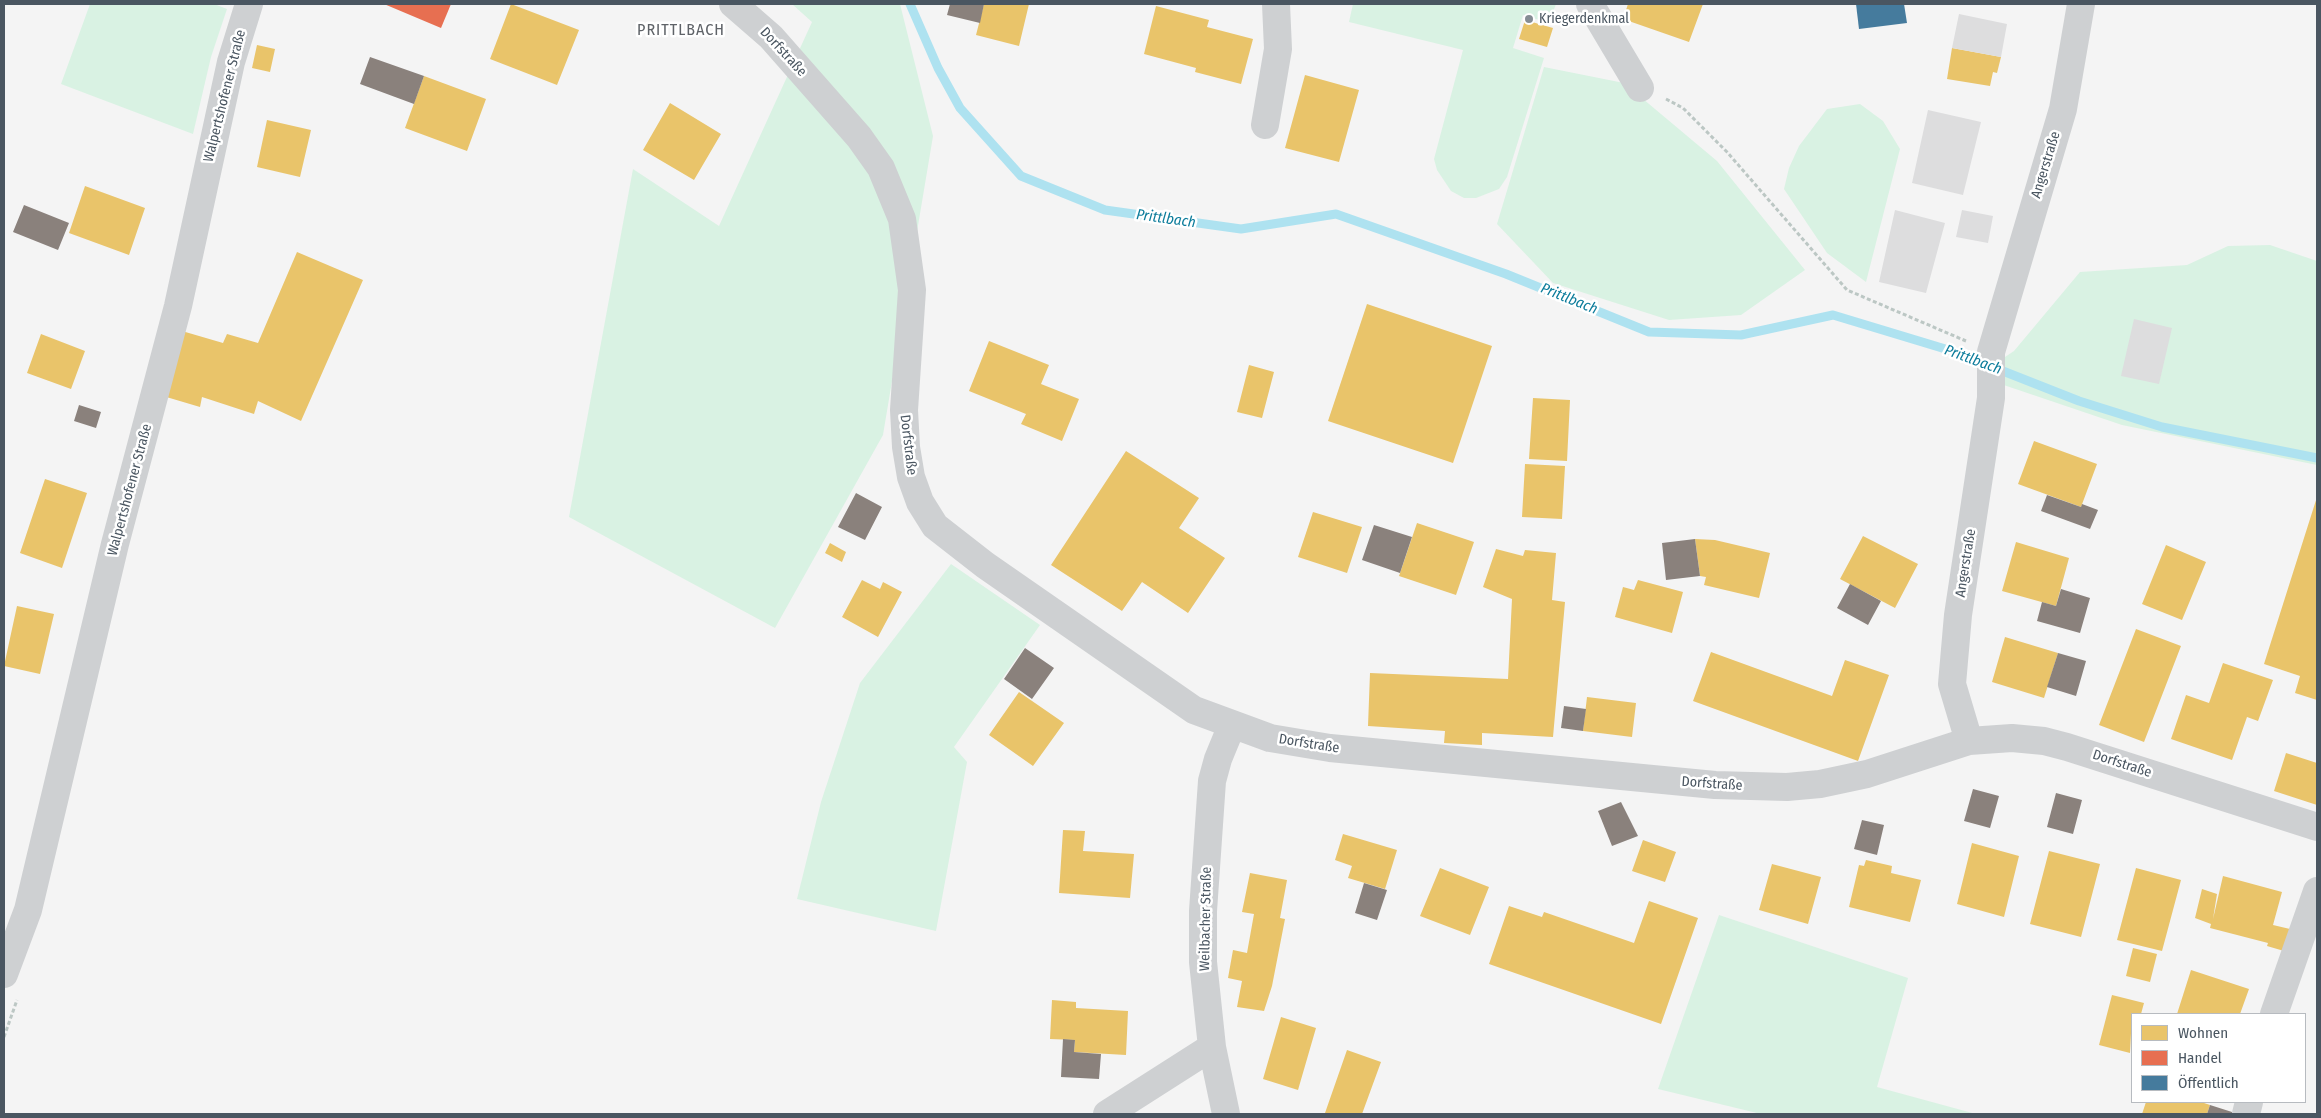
<!DOCTYPE html>
<meta charset="utf-8">
<style>
body{margin:0}
#map{position:relative;width:2321px;height:1118px;overflow:hidden;background:#f4f4f4;font-family:"Fira Sans Condensed",sans-serif}
canvas{display:block}
.frame{position:absolute;inset:0;border:5px solid #4a5661;pointer-events:none}
.legend{position:absolute;left:2131px;top:1013px;width:175px;height:90px;box-sizing:border-box;background:#fff;border:1px solid #b7bbc0;margin:0;padding:6px 9px;list-style:none;font-size:15px;color:#4a5661}
.legend li{display:flex;align-items:center;gap:10px;height:25px}
.legend b{width:25px;border:1px solid #b7bbc0}
</style>
<div id="map">
<canvas width="2321" height="1118"></canvas>
<div class="frame"></div>
<ul class="legend">
<li><b style="height:14px;background:#e9c46a"></b>Wohnen</li>
<li><b style="height:14px;background:#e76f51"></b>Handel</li>
<li><b style="height:14px;background:#457b9d"></b>Öffentlich</li>
</ul>
</div>
<script>
const ctx = document.querySelector('canvas').getContext('2d');
ctx.lineJoin = 'round';
function fill(path, color) { ctx.fillStyle = color; ctx.fill(path, 'evenodd'); }
const shape = rows => new Path2D(rows.map(r => 'M' + r).join(''));
function strokePath(path, color, width, dash) { ctx.strokeStyle = color; ctx.lineWidth = width; ctx.lineCap = dash ? 'butt' : 'round'; ctx.setLineDash(dash || []); ctx.stroke(path); }
function drawText(font, color, halo, rows, align = 'center') {
  ctx.font = font + ' "Fira Sans Condensed",sans-serif'; ctx.lineWidth = 5; ctx.setLineDash([]); ctx.textBaseline = 'middle'; ctx.strokeStyle = halo; ctx.fillStyle = color; for (const [text, x, y, turn = 0] of rows) {
    ctx.save(); ctx.translate(x, y); ctx.rotate((+turn || 0) * Math.PI / 180); ctx.textAlign = isNaN(turn) ? turn : align; if (halo) ctx.strokeText(text, 0, 0); ctx.fillText(text, 0, 0); ctx.restore();
  }
}
fill(shape([
 [90,4,214,4,227,9,211,57,193,134,61,84],
 [792,4,900,4,933,136,883,435,775,628,569,517,633,169,719,226,812,22],
 [1353,4,1556,4,1549,23,1523,15,1513,48,1544,58,1507,177,1499,189,1476,198,1464,198,1451,191,1437,170,1434,159,1463,50,1349,22],
 [1544,67,1624,83,1717,161,1805,270,1741,315,1669,320,1553,283,1497,224],
 [1860,104,1883,121,1900,149,1866,282,1827,253,1784,189,1789,168,1799,146,1827,109],
 [2270,245,2317,261,2317,465,2122,425,1980,377,1990,367,2014,351,2080,272,2187,265,2228,246],
 [951,564,1040,625,954,747,967,762,936,931,797,899,821,802,860,683],
 [1719,915,1908,978,1877,1087,1976,1114,1761,1114,1658,1089]
]), '#d9f2e3');
fill(shape([
 [511,4,579,30,557,85,490,59],
 [984,4,1029,4,1019,46,976,35],
 [1628,4,1703,4,1689,42,1623,19],
 [1156,6,1209,20,1207,27,1253,39,1241,84,1195,72,1196,68,1144,54],
 [1525,20,1553,28,1547,47,1519,39],
 [257,45,275,49,270,72,252,68],
 [1952,48,2001,57,1997,73,1993,72,1990,86,1947,79],
 [1305,75,1359,90,1339,162,1285,148],
 [424,76,486,99,467,151,405,128],
 [670,103,721,134,694,180,643,150],
 [267,120,311,130,300,177,257,167],
 [85,186,145,208,129,255,69,233],
 [297,252,363,280,301,421,258,401,254,414,202,397,200,407,163,396,182,331,223,343,227,334,258,343],
 [1367,304,1492,346,1453,463,1328,421],
 [41,334,85,351,71,389,27,373],
 [989,341,1049,365,1041,384,1079,399,1062,441,1021,424,1026,414,969,391],
 [1249,365,1274,372,1262,418,1237,412],
 [1533,398,1570,400,1567,461,1529,459],
 [2034,441,2097,464,2081,507,2018,484],
 [1126,451,1199,498,1179,528,1225,558,1188,613,1142,582,1122,611,1051,565],
 [1525,464,1565,466,1562,519,1522,517],
 [45,479,87,493,62,568,20,553],
 [2317,497,2317,700,2295,693,2300,676,2264,664],
 [1313,512,1362,527,1347,573,1298,557],
 [1417,523,1474,542,1456,595,1399,576],
 [1863,536,1918,564,1895,608,1840,579],
 [1695,539,1715,540,1770,553,1759,598,1704,585,1706,577,1700,576],
 [2016,542,2069,558,2056,606,2002,591],
 [830,543,846,552,842,562,825,553],
 [2166,545,2206,562,2182,620,2142,604],
 [1496,549,1523,556,1525,550,1556,553,1552,600,1565,602,1553,737,1482,733,1482,745,1444,743,1445,731,1368,726,1370,673,1508,679,1512,599,1483,587],
 [862,580,880,589,883,582,902,592,878,637,842,617],
 [1638,580,1683,592,1672,633,1615,617,1623,587,1634,590],
 [17,606,54,614,40,674,4,666],
 [2136,629,2181,646,2144,742,2099,725],
 [2005,637,2058,653,2044,698,1992,682],
 [1711,652,1832,696,1845,660,1889,675,1858,761,1693,701],
 [2223,663,2273,680,2258,721,2247,717,2232,760,2171,739,2186,695,2209,703],
 [1019,692,1064,723,1033,766,989,735],
 [1587,697,1636,703,1632,737,1583,731],
 [2286,753,2317,763,2317,805,2274,791],
 [1063,830,1085,831,1083,851,1134,854,1130,898,1059,893],
 [1343,834,1397,850,1385,889,1348,878,1352,866,1335,860],
 [1643,840,1676,852,1665,882,1632,871],
 [1972,843,2019,856,2004,917,1957,904],
 [2049,851,2100,864,2081,937,2030,924],
 [1866,860,1892,866,1891,873,1921,880,1910,922,1849,907,1859,865,1864,866],
 [1772,864,1821,877,1808,924,1759,910],
 [1440,868,1489,887,1470,935,1420,916],
 [2136,868,2181,880,2162,951,2117,940],
 [1250,873,1287,880,1280,918,1285,919,1272,986,1264,1011,1237,1007,1242,981,1228,978,1233,950,1247,953,1254,914,1242,912],
 [2223,876,2282,892,2273,925,2290,929,2284,951,2267,946,2268,943,2210,928,2211,924,2195,918,2202,889,2217,894,2213,919],
 [1649,901,1698,918,1661,1024,1489,964,1509,906,1542,917,1544,912,1634,943],
 [2133,948,2157,954,2150,982,2126,976],
 [2191,970,2249,989,2240,1014,2177,1014],
 [2112,995,2144,1003,2141,1014,2132,1014,2130,1053,2099,1045],
 [1052,1000,1076,1002,1076,1008,1128,1011,1126,1055,1074,1052,1075,1040,1050,1039],
 [1281,1017,1316,1028,1298,1090,1263,1079],
 [1347,1050,1381,1062,1362,1114,1327,1114,1325,1113],
 [2146,1102,2201,1102,2210,1105,2207,1114,2142,1114]
]), '#e9c46a');
fill(shape([
 [384,4,451,4,441,28]
]), '#e76f51');
fill(shape([
 [1856,4,1904,4,1907,23,1859,29]
]), '#457b9d');
fill(shape([
 [950,4,984,4,980,23,947,15],
 [370,57,424,76,414,104,360,84],
 [24,205,69,223,58,250,13,232],
 [79,405,101,412,96,428,74,421],
 [856,493,882,507,865,540,838,527],
 [2047,495,2081,507,2082,504,2098,510,2090,529,2041,511],
 [1374,525,1412,537,1400,573,1362,560],
 [1695,539,1700,576,1666,580,1662,543],
 [1850,584,1881,601,1868,625,1837,608],
 [2061,589,2090,598,2080,633,2037,621,2042,602,2056,606],
 [1025,648,1054,668,1032,699,1004,679],
 [2058,653,2086,661,2076,696,2047,687],
 [1564,706,1586,709,1583,731,1561,728],
 [1973,789,1999,796,1990,828,1964,821],
 [2056,793,2082,800,2073,834,2047,827],
 [1621,802,1638,836,1612,846,1598,811],
 [1862,820,1884,825,1877,855,1854,849],
 [1364,883,1387,890,1377,920,1355,913],
 [1063,1039,1075,1040,1074,1052,1101,1054,1099,1079,1061,1077],
 [2210,1105,2232,1112,2232,1114,2207,1114]
]), '#8a817c');
strokePath(shape([
 [910,4,938,68,960,108,1021,176,1105,210,1241,229,1336,214,1506,274,1649,332,1741,335,1833,315,1952,351,2079,401,2162,427,2317,458]
]), '#aee2f0', 9);
fill(shape([
 [1959,14,2007,24,2001,57,1952,48],
 [1928,110,1981,122,1963,195,1912,183],
 [1895,210,1945,223,1926,293,1879,282],
 [1962,210,1993,216,1988,243,1956,237],
 [2134,319,2172,328,2159,384,2121,376]
]), '#ddddde');
strokePath(shape([
 [1666,99,1683,108,1727,152,1847,290,1966,341],
 [4,1037,17,1000]
]), '#bcc7c4', 3, [4, 2.5]);
strokePath(shape([
 [733,4,771,37,859,137,881,168,902,219,912,290,904,410,906,447,911,477,920,502,935,526,985,565,1194,710,1270,738,1330,748,1715,785,1787,787,1820,784,1867,774,1969,741,2012,738,2044,741,2067,747,2317,827],
 [1590,4,1640,88],
 [1265,125,1278,49,1276,4],
 [1969,741,1952,684,1958,615,1991,398,1991,352,2063,109,2081,4],
 [4,974,28,910,115,544,178,306,231,62,249,4],
 [2274,1014,2317,891],
 [1107,1114,1212,1047],
 [1226,1114,1212,1047,1203,962,1203,911,1212,781,1218,759,1232,725],
 [2246,1114,2249,1102]
]), '#ced0d2', 28);
for (const [x, y, r, color] of [
 [1529,19,5,"#868d94"]
]) { const dot = new Path2D(); dot.arc(x, y, r, 0, 2 * Math.PI); ctx.fillStyle = color; ctx.fill(dot); strokePath(dot, '#fff', 2); }
drawText('14px', '#4a5661', '#fff', [
 ["Kriegerdenkmal",1539,19]
], 'left');
drawText('14px', '#4a5661', '#fff', [
 ["Dorfstraße",783,52,47],
 ["Walpertshofener Straße",225,96,-76],
 ["Angerstraße",2046,165,-73],
 ["Dorfstraße",908,445,83],
 ["Walpertshofener Straße",130,490,-75],
 ["Angerstraße",1966,563,-81],
 ["Dorfstraße",1309,744,9],
 ["Dorfstraße",2122,764,18],
 ["Dorfstraße",1712,784,4],
 ["Weilbacher Straße",1206,919,-89]
]);
drawText('italic 15px', '#0c7c9b', '#fff', [
 ["Prittlbach",1166,219,8],
 ["Prittlbach",1569,299,22],
 ["Prittlbach",1973,360,20]
]);
ctx.letterSpacing = '1px';
drawText('16px', '#5f6368', '#fff', [
 ["PRITTLBACH",681,31]
]);
ctx.letterSpacing = '0px';
</script>
